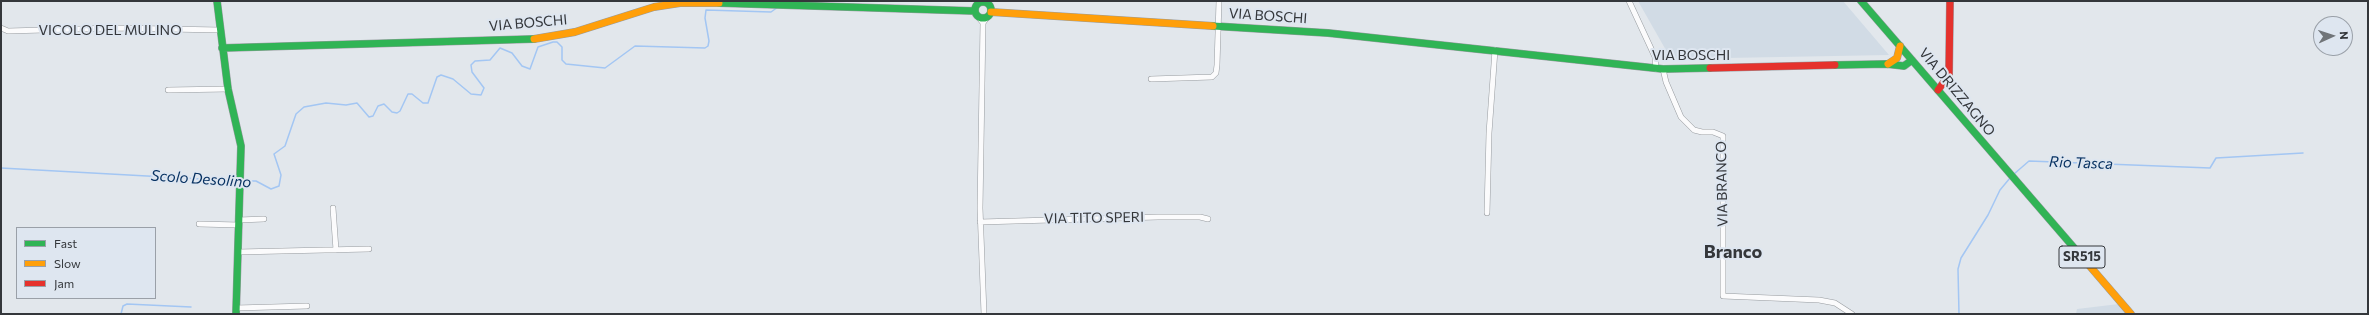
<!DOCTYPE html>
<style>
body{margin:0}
#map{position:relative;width:2369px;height:315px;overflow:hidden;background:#e2e7ec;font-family:Commissioner,sans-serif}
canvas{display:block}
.frame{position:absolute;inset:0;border:2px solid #34373b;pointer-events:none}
.legend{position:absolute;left:16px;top:227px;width:140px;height:72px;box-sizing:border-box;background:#dee6f0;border:1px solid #9aa0a8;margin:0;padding:5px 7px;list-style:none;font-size:12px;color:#34373b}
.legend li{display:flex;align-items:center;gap:8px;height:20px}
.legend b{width:20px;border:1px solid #9aa0a8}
.north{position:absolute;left:2313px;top:16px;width:40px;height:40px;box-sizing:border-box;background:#dee6f0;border:1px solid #9aa0a8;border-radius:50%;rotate:87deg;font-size:11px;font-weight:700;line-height:16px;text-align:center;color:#34373b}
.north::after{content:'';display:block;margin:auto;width:14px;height:18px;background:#717579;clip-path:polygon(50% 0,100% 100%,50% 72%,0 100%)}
</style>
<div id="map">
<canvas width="2369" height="315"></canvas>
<div class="frame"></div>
<ul class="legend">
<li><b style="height:5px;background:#30b455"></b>Fast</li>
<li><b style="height:5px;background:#ff9f0a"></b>Slow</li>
<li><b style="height:5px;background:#e5322d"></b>Jam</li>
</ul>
<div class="north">N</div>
</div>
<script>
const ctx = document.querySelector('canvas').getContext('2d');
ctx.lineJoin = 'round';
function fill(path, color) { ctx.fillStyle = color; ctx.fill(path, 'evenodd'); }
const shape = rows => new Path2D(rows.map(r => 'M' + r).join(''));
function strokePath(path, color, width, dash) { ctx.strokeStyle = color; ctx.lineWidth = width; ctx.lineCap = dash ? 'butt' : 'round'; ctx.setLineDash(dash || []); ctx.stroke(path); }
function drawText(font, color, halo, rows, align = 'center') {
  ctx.font = font + ' Commissioner,sans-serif'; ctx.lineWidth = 4; ctx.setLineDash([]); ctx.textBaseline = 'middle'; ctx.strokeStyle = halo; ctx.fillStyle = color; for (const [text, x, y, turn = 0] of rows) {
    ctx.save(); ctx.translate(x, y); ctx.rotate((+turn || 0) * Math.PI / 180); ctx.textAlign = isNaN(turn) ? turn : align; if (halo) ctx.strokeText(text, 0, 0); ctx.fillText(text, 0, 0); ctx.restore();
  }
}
fill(shape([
 [1638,1,1843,1,1889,55,1671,59],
 [2119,304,2128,314,2076,314,2077,309]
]), '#d1dbe5');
strokePath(shape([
 [1,168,238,181],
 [2014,174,2029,161,2210,168,2216,158,2303,153],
 [242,181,256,181,271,189,279,186,281,175,274,154,285,146,296,114,304,107,326,103,346,105,357,103,369,117,373,116,378,106,384,104,392,112,397,113,400,111,408,94,412,94,423,103,428,103,437,77,441,75,453,79,471,94,481,95,484,88,472,72,471,65,475,61,490,60,500,48,512,53,522,66,530,69,538,47,553,42,557,42,562,47,562,60,566,64,605,68,635,46,705,48,708,46,709,41,705,18,706,10,771,12,778,7],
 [121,314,123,306,127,304,191,307],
 [1959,314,1958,269,1961,258,1988,215,2000,190,2010,178]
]), '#a3c6f3', 1.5);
const street = shape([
 [986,1,987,3],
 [1629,1,1655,57,1656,69],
 [980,3,980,1],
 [979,18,983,23,980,208,984,314],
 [983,23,987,17],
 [1,28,8,31,115,28,220,30],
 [1663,69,1666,82,1681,117,1694,130,1702,132,1713,132,1723,136,1723,296,1819,300,1835,303,1852,314],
 [1151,79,1212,77,1216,73,1217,65,1219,1],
 [168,90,228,89],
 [333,208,336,250],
 [1487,213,1489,133,1495,50],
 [239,220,264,219],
 [980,222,1158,217,1200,217,1208,219],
 [199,224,239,225],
 [238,252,369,249],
 [236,308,307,306]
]);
const fast = shape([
 [217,1,228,89,241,146,236,314],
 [1861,1,2088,264],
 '975 10a8 8 0 1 1 16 0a8 8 0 1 1-16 0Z',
 [719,3,975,11],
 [1213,26,1328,33,1663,69,1710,68],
 [222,48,534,39],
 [1835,65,1887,64,1904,66,1912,60]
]);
const slow = shape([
 [991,12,1213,26],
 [534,39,575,32,654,7,680,3,719,3],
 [1888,64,1897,58,1900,46],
 [2088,264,2131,314]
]);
const jam = shape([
 [1710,68,1835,65],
 [1938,90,1949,75,1950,1]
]);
strokePath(street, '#979b9f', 6);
strokePath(fast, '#979b9f', 8);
strokePath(slow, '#979b9f', 8);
strokePath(jam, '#979b9f', 8);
strokePath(street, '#fbfbfc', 5);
strokePath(fast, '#30b455', 7);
strokePath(slow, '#ff9f0a', 7);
strokePath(jam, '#e5322d', 7);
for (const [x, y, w] of [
 [2082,257,46]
]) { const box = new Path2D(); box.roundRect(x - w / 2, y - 11, w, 22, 3); ctx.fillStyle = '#dee6f0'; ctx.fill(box); strokePath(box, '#34373b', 1); }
drawText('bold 13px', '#34373b', null, [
 ["SR515",2082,257]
]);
drawText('14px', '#34373b', '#dee6f0', [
 ["VIA BOSCHI",1268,16,4],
 ["VIA BOSCHI",528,23,-5],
 ["VICOLO DEL MULINO",110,30],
 ["VIA BOSCHI",1691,55],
 ["VIA DRIZZAGNO",1957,92,50],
 ["VIA BRANCO",1722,184,-91],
 ["VIA TITO SPERI",1094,218,-1]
]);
drawText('italic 15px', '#083262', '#dee6f0', [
 ["Rio Tasca",2081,163,2],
 ["Scolo Desolino",201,179,4]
]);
drawText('bold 18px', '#34373b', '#dee6f0', [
 ["Branco",1733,252]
]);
</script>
